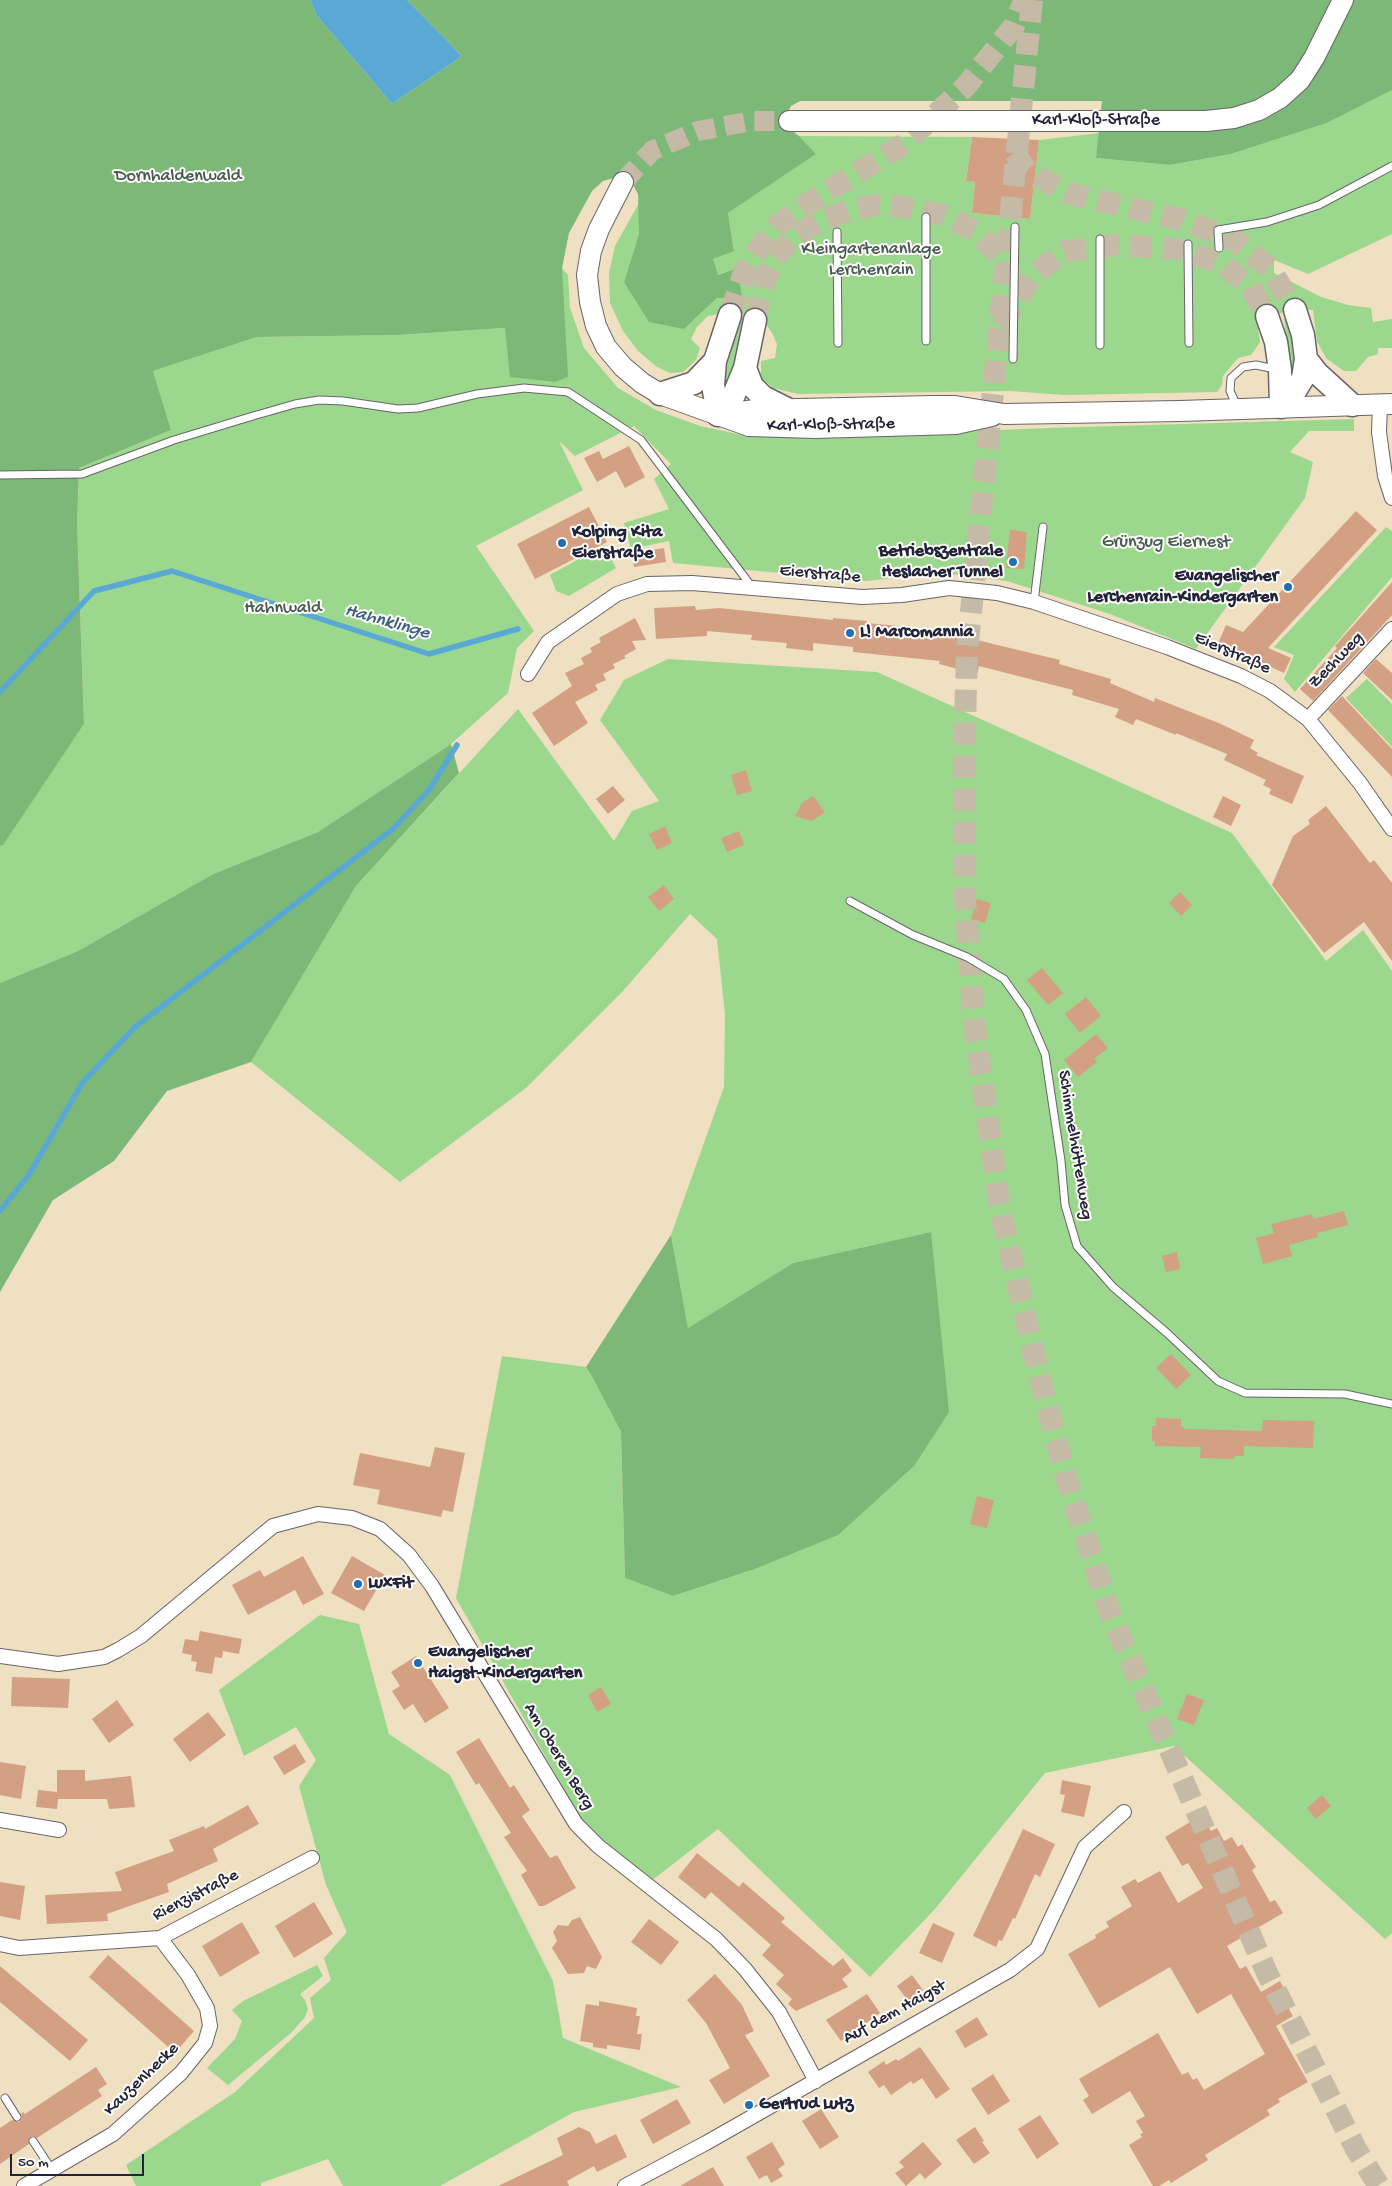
<!DOCTYPE html>
<meta charset="utf-8">
<style>
body{margin:0}
#map{position:relative;width:1392px;height:2186px;overflow:hidden;background:#eee0c0;font-family:"Gochi Hand",sans-serif}
canvas{display:block}
.scale{position:absolute;left:10px;top:2154px;width:134px;height:22px;box-sizing:border-box;border:2px solid #22223b;border-top:0;padding-left:6px;font-size:15px;line-height:18px;white-space:nowrap;color:#22223b;-webkit-text-stroke:4px #fdfcf7;paint-order:stroke}
</style>
<div id="map">
<canvas width="1392" height="2186"></canvas>
<div class="scale">50 m</div>
</div>
<script>
const ctx = document.querySelector('canvas').getContext('2d');
ctx.lineJoin = 'round';
function fill(path, color) { ctx.fillStyle = color; ctx.fill(path, 'evenodd'); }
const shape = rows => new Path2D(rows.map(r => 'M' + r).join(''));
function strokePath(path, color, width, dash) { ctx.strokeStyle = color; ctx.lineWidth = width; ctx.lineCap = dash ? 'butt' : 'round'; ctx.setLineDash(dash || []); ctx.stroke(path); }
function drawText(font, color, halo, rows, align = 'center') {
  ctx.font = font + ' "Gochi Hand",sans-serif'; ctx.lineWidth = 4; ctx.setLineDash([]); ctx.textBaseline = 'middle'; ctx.strokeStyle = halo; ctx.fillStyle = color; for (const [text, x, y, turn = 0] of rows) {
    ctx.save(); ctx.translate(x, y); ctx.rotate((+turn || 0) * Math.PI / 180); ctx.textAlign = isNaN(turn) ? turn : align; if (halo) ctx.strokeText(text, 0, 0); ctx.fillText(text, 0, 0); ctx.restore();
  }
}
fill(shape([
 [1392,90,1392,234,1308,274,1274,260,1274,273,1321,297,1348,305,1371,308,1373,322,1392,319,1392,348,1378,348,1378,354,1368,357,1356,371,1344,371,1326,358,1317,341,1313,310,1295,310,1267,316,1257,322,1260,342,1251,355,1238,358,1223,376,1222,385,1217,392,1064,395,1011,391,798,394,773,388,761,378,761,361,775,358,777,344,772,333,765,323,745,314,730,312,708,316,697,327,691,339,700,348,696,360,683,372,670,373,657,367,638,351,623,331,610,303,609,273,615,246,639,203,639,234,624,282,684,329,717,298,737,268,717,275,713,259,734,250,728,213,816,154,799,136,972,137,966,180,975,182,972,213,1030,219,1039,140,1100,133,1096,158,1170,165,1231,154,1327,123],
 [562,268,568,275,570,308,584,348,618,388,656,410,700,426,742,435,811,438,1048,428,1354,419,1354,431,1309,431,1290,452,1313,462,1305,498,1196,649,1110,614,1007,581,941,573,866,581,673,563,669,541,631,549,624,523,669,509,654,479,671,464,634,426,575,456,559,441,583,490,476,546,534,631,517,648,508,693,451,744,318,832,213,874,78,951,0,983,0,846,3,844,84,724,77,523,79,468,171,430,153,371,257,337,397,335,506,328,563,318],
 [1290,318,1298,370,1290,366,1284,319],
 [738,319,747,321,729,388,724,387,725,374],
 [1386,527,1392,531,1392,577,1295,692,1284,679,1294,655,1274,647],
 [604,545,616,568,569,596,556,591,550,575],
 [668,659,877,672,1232,833,1326,961,1363,930,1392,971,1392,1933,1385,1939,1174,1746,1045,1773,935,1909,870,1977,718,1829,646,1885,592,1839,456,1598,502,1356,586,1367,594,1380,621,1432,625,1578,673,1596,752,1570,931,1232,793,1263,688,1328,671,1235,724,1087,725,1015,717,939,690,914,623,991,526,1088,400,1182,251,1062,356,886,518,709,614,841,632,811,659,801,600,720,624,680],
 [1367,679,1392,704,1392,747,1346,698],
 [320,1615,359,1624,389,1734,450,1775,553,1981,563,2038,681,2087,574,2112,440,2186,343,2186,328,2159,261,2183,261,2186,136,2186,126,2165,235,2092,314,2018,310,1998,331,1980,324,1958,347,1932,326,1885,299,1786,316,1760,296,1727,244,1756,219,1690],
 [317,1965,323,1976,300,1994,305,2000,308,2009,305,2017,291,2033,228,2085,207,2068,235,2039,242,2021,232,2010,243,2001]
]), '#9bd88d');
fill(shape([
 [0,0,310,0,317,16,392,104,462,56,407,0,1392,0,1392,90,1327,123,1231,154,1170,165,1096,158,1102,101,800,101,791,106,787,113,790,129,799,136,816,154,728,213,734,251,713,259,718,275,737,268,742,297,717,298,684,329,649,322,624,282,639,234,638,194,633,185,625,180,614,178,603,181,592,191,569,233,562,268,568,377,555,382,510,377,505,328,397,335,257,337,153,371,171,430,79,468,77,523,84,724,3,845,0,846],
 [451,744,459,773,356,886,251,1062,167,1091,114,1161,53,1200,0,1292,0,983,78,951,213,874,318,832],
 [931,1232,949,1412,914,1466,838,1535,752,1570,673,1596,625,1578,621,1432,594,1380,586,1367,671,1235,688,1328,793,1263]
]), '#7cb878');
fill(shape([
 [310,0,407,0,462,56,392,104,317,16]
]), '#5aa9d4');
strokePath(shape([
 [0,692,94,591,172,571,429,654,518,629],
 [0,1211,28,1176,83,1082,135,1027,393,829,429,790,457,745]
]), '#5aa9d4', 5.5);
fill(shape([
 [972,137,1039,140,1030,219,972,213,975,182,966,181],
 [629,446,645,477,625,488,616,471,597,482,584,458,599,451,603,459],
 [589,507,607,542,535,579,517,544],
 [1356,511,1377,530,1268,648,1291,658,1284,673,1244,655,1242,659,1216,648,1226,625,1243,632],
 [1010,530,1027,532,1024,569,1006,568],
 [664,548,666,562,634,567,632,553],
 [1392,582,1392,615,1313,701,1300,689,1337,648,1335,646],
 [695,606,696,610,719,608,833,620,833,618,867,621,867,623,931,629,1060,660,1059,664,1111,679,1110,683,1154,702,1155,698,1221,724,1254,740,1250,748,1258,753,1256,755,1304,776,1292,804,1269,794,1271,789,1263,785,1266,780,1224,760,1227,754,1176,733,1176,735,1136,719,1133,725,1115,717,1119,709,1072,695,1073,690,979,666,977,674,939,664,940,661,853,652,853,647,813,643,813,651,786,648,787,643,751,640,752,635,707,631,707,636,656,639,654,608],
 [635,618,646,640,632,641,636,649,624,656,626,658,613,664,615,668,603,674,606,680,595,685,598,690,575,702,588,723,554,746,532,713,572,686,565,673,584,664,581,658,592,652,590,648,601,642,599,638],
 [1376,659,1392,673,1392,700,1363,673],
 [1342,696,1392,749,1392,777,1328,710],
 [746,770,752,791,737,795,731,775],
 [613,786,625,800,608,814,596,799],
 [813,796,825,812,812,821,795,816,802,803],
 [1223,796,1241,805,1231,826,1213,817],
 [1326,806,1370,863,1374,860,1392,883,1392,961,1364,922,1324,953,1272,885,1293,836,1310,824,1308,820],
 [665,826,672,843,657,850,649,834],
 [739,831,744,845,727,852,721,838],
 [664,885,674,899,659,911,648,897],
 [1180,892,1192,905,1181,916,1169,903],
 [977,899,991,903,985,923,971,919],
 [1042,968,1063,993,1048,1005,1027,980],
 [1086,997,1101,1016,1080,1033,1065,1014],
 [1096,1034,1108,1048,1094,1059,1097,1062,1078,1077,1064,1060],
 [1344,1211,1348,1225,1317,1233,1318,1237,1289,1245,1292,1256,1263,1264,1256,1238,1274,1233,1271,1224,1312,1214,1313,1219],
 [1177,1252,1180,1269,1166,1272,1162,1256],
 [1171,1354,1191,1375,1176,1389,1156,1368],
 [1156,1418,1181,1419,1181,1427,1184,1427,1184,1429,1262,1431,1263,1420,1314,1421,1313,1448,1244,1446,1244,1456,1234,1456,1234,1459,1200,1458,1201,1447,1155,1446,1155,1441,1152,1441,1152,1426,1156,1426],
 [435,1447,465,1453,453,1512,443,1510,441,1517,377,1504,380,1490,353,1485,360,1453,430,1467],
 [977,1496,994,1500,987,1528,970,1524],
 [303,1556,324,1594,303,1605,295,1590,248,1615,232,1585,260,1570,264,1577],
 [352,1556,385,1575,364,1611,331,1593],
 [200,1631,242,1639,239,1654,223,1651,222,1658,215,1657,212,1674,195,1671,197,1662,191,1661,192,1655,182,1653,185,1639,198,1641],
 [416,1656,449,1708,425,1723,413,1704,404,1710,392,1691,400,1686,391,1672],
 [12,1677,70,1679,68,1708,11,1706],
 [601,1687,611,1704,597,1712,588,1695],
 [1187,1694,1204,1700,1194,1725,1177,1719],
 [117,1700,134,1725,109,1743,92,1719],
 [208,1712,226,1735,190,1762,173,1739],
 [479,1738,510,1788,514,1785,530,1810,522,1816,550,1858,557,1855,576,1888,544,1906,539,1906,521,1875,527,1871,504,1837,511,1833,479,1783,476,1785,456,1752],
 [295,1744,306,1762,284,1775,273,1757],
 [0,1762,26,1766,21,1799,0,1795],
 [57,1770,85,1770,85,1781,131,1776,135,1807,109,1809,107,1799,58,1799,57,1809,36,1807,38,1790,57,1792],
 [1062,1780,1091,1786,1084,1817,1061,1812,1065,1795,1060,1794],
 [1322,1795,1331,1806,1316,1819,1307,1808],
 [248,1805,259,1824,213,1849,218,1861,167,1884,169,1892,107,1914,108,1921,47,1924,45,1895,122,1891,115,1872,174,1851,169,1840,204,1826,205,1829],
 [1202,1815,1211,1831,1217,1828,1224,1841,1232,1837,1238,1847,1242,1844,1256,1867,1252,1870,1270,1902,1275,1900,1283,1913,1227,1946,1240,1969,1246,1966,1261,1992,1280,1981,1288,1996,1283,1999,1293,2016,1276,2026,1308,2082,1278,2099,1280,2102,1267,2110,1270,2115,1205,2155,1208,2160,1171,2183,1169,2180,1159,2186,1153,2186,1129,2145,1142,2137,1140,2134,1143,2133,1136,2121,1145,2116,1130,2091,1092,2114,1083,2100,1089,2096,1079,2079,1158,2033,1182,2075,1188,2072,1193,2080,1197,2078,1204,2090,1265,2054,1231,1994,1197,2014,1170,1967,1099,2008,1068,1954,1096,1938,1095,1935,1109,1927,1106,1922,1132,1906,1121,1887,1135,1879,1138,1883,1160,1871,1178,1903,1203,1888,1188,1863,1182,1866,1165,1837],
 [1023,1829,1055,1844,1040,1877,1035,1874,1015,1919,1013,1918,1002,1941,999,1940,996,1947,973,1936],
 [697,1853,739,1887,743,1882,785,1918,781,1922,833,1966,843,1958,852,1971,842,1979,848,1987,796,2011,788,2004,792,1999,776,1984,784,1975,762,1955,771,1945,711,1892,705,1899,678,1877],
 [0,1882,25,1886,20,1920,0,1916],
 [314,1902,333,1934,294,1958,275,1926],
 [580,1917,602,1957,596,1969,587,1966,584,1973,568,1974,552,1948,557,1941,553,1932,558,1925,568,1926,572,1920],
 [649,1919,679,1942,661,1965,631,1942],
 [242,1922,260,1953,220,1977,202,1946],
 [933,1923,955,1933,942,1963,919,1953],
 [108,1955,194,2031,175,2053,89,1977],
 [0,1966,88,2040,70,2061,0,2002],
 [715,1974,742,2005,754,2031,745,2035,770,2076,724,2104,709,2080,730,2068,706,2023,687,2000],
 [912,1975,923,1990,908,2001,897,1986],
 [867,1994,880,2013,841,2041,826,2020],
 [599,2001,637,2008,636,2016,640,2016,637,2034,642,2034,640,2050,607,2045,607,2049,593,2047,593,2043,580,2041,586,2004,599,2006],
 [977,2017,988,2035,965,2048,955,2031],
 [920,2047,950,2089,936,2099,922,2078,913,2084,911,2081,891,2095,884,2085,879,2088,868,2072,884,2061,886,2065,896,2059,898,2061],
 [96,2067,107,2084,98,2090,102,2096,37,2138,33,2136,30,2137,29,2144,0,2164,0,2128,12,2120,19,2122,22,2117,21,2114,23,2112,25,2114],
 [993,2074,1010,2101,988,2115,971,2089],
 [677,2099,691,2123,653,2144,640,2120],
 [821,2109,839,2137,820,2149,802,2121],
 [1040,2115,1059,2144,1037,2159,1018,2129],
 [579,2127,590,2132,596,2144,616,2134,627,2157,597,2172,594,2166,567,2181,569,2186,498,2186,563,2155,557,2138],
 [975,2127,984,2141,982,2142,990,2153,974,2164,956,2140],
 [772,2142,785,2164,778,2169,783,2176,771,2183,767,2175,759,2179,746,2157],
 [923,2142,942,2164,925,2179,920,2173,906,2186,895,2173,904,2167,899,2162],
 [713,2167,724,2186,680,2186]
]), '#d3a084');
strokePath(shape([
 [623,182,653,150,698,131,752,121,789,121]
]), '#c5baa5', 20, [20, 10]);
strokePath(shape([
 [1032,0,967,652,964,758,965,900,974,1022,1000,1208,1037,1367,1067,1480,1110,1613,1267,1973,1356,2149,1379,2186],
 [1015,153,1026,170,1067,193,1183,220,1234,240,1270,268,1295,310],
 [730,315,743,275,758,250,779,224,810,202,904,144,966,86,1014,26,1024,1],
 [755,320,763,284,775,258,792,238,822,220,853,209,879,205,903,207,943,215,975,231,1006,261],
 [1002,326,1031,277,1065,251,1116,245,1178,249,1221,263,1250,286,1267,316]
]), '#c5baa5', 22, [22, 11]);
const lane = shape([
 [926,217,926,341],
 [837,232,838,343],
 [1188,244,1189,343],
 [1219,248,1218,230,1267,222,1319,205,1392,166],
 [1100,345,1100,239],
 [1013,359,1015,227],
 [1237,406,1230,391,1231,378,1243,367,1256,365,1275,369],
 [0,475,82,474,174,440,253,416,295,404,319,400,343,401,398,409,418,408,477,394,524,388,568,392,641,440,752,587],
 [1034,602,1043,527],
 [850,901,913,935,967,957,1004,979,1026,1010,1045,1054,1061,1161,1065,1205,1077,1246,1113,1287,1167,1333,1218,1381,1245,1393,1345,1394,1392,1404],
 [5,2098,17,2117],
 [33,2141,52,2170]
]);
const street = shape([
 [1380,404,1379,432,1385,476,1392,498],
 [528,674,548,642,617,594,647,584,692,583,862,597,902,595,949,588,997,593,1034,602,1167,647,1241,676,1270,691,1308,719,1360,783,1392,829],
 [1308,719,1392,629],
 [0,1656,58,1664,104,1657,118,1650,141,1636,273,1526,318,1514,352,1518,380,1529,409,1555,432,1586,576,1824,598,1846,716,1939,745,1969,779,2012,816,2081],
 [0,1820,59,1830],
 [0,1944,19,1948,160,1938,312,1858],
 [24,2186,113,2134,181,2073,205,2043,210,2026,207,2008,188,1975,160,1938],
 [625,2186,706,2143,1010,1970,1037,1949,1085,1847,1124,1812]
]);
const secondary = shape([
 [789,121,1206,121,1234,118,1259,110,1280,98,1300,80,1314,58,1343,0],
 [623,182,599,229,591,251,587,275,590,302,596,326,606,347,623,367,642,383,660,394,749,426,815,428,956,424,992,416],
 [718,415,755,410,932,406,955,406,1004,414,1180,411,1392,404]
]);
const primary = shape([
 [1267,316,1276,342,1280,370,1281,407],
 [1306,359,1317,373,1352,405],
 [745,368,752,386,763,397,787,409],
 [660,394,694,383,715,361],
 [1281,407,1295,391,1303,378,1306,359,1303,335,1295,310],
 [718,415,733,397,745,368,755,320],
 [718,415,713,385,715,361,730,315]
]);
strokePath(lane, '#69646a', 9);
strokePath(street, '#69646a', 16);
strokePath(secondary, '#69646a', 22);
strokePath(primary, '#69646a', 25);
strokePath(lane, '#fff', 7);
strokePath(street, '#fff', 14);
strokePath(secondary, '#fff', 20);
strokePath(primary, '#fff', 22);
for (const [x, y, r, color] of [
 [562,543,5,"#1f6fb2"],
 [1013,562,5,"#1f6fb2"],
 [1288,587,5,"#1f6fb2"],
 [850,633,5,"#1f6fb2"],
 [358,1584,5,"#1f6fb2"],
 [418,1663,5,"#1f6fb2"],
 [749,2105,5,"#1f6fb2"]
]) { const dot = new Path2D(); dot.arc(x, y, r, 0, 2 * Math.PI); ctx.fillStyle = color; ctx.fill(dot); strokePath(dot, '#fdfcf7', 2); }
drawText('18px', '#22223b', '#fdfcf7', [
 ["Karl-Kloß-Straße",1096,121],
 ["Karl-Kloß-Straße",831,426,-1],
 ["Eierstraße",820,575,5],
 ["Eierstraße",1232,654,24],
 ["Zechweg",1337,661,-46],
 ["Schimmelhüttenweg",1074,1145,81],
 ["Am Oberen Berg",558,1757,59],
 ["Rienzistraße",196,1896,-27],
 ["Auf dem Haigst",895,2013,-29],
 ["Kauzenhecke",142,2080,-44]
]);
drawText('18px', '#465954', '#fdfcf7', [
 ["Dornhaldenwald",178,177],
 ["Kleingartenanlage",871,250],
 ["Lerchenrain",871,271],
 ["Grünzug Eiernest",1166,543],
 ["Hahnwald",283,609]
]);
drawText('bold 18px', '#22223b', '#fdfcf7', [
 ["Kolping Kita",572,533],
 ["Eierstraße",572,554],
 ["Betriebszentrale",1003,552,"right"],
 ["Heslacher Tunnel",1003,573,"right"],
 ["Evangelischer",1278,577,"right"],
 ["Lerchenrain-Kindergarten",1278,598,"right"],
 ["L! Marcomannia",860,633],
 ["LuxFit",368,1584],
 ["Evangelischer",428,1653],
 ["Haigst-Kindergarten",428,1674],
 ["Gertrud Lutz",759,2105]
], 'left');
drawText('italic 19px', '#3b5f80', '#fdfcf7', [
 ["Hahnklinge",387,623,16]
]);
</script>
